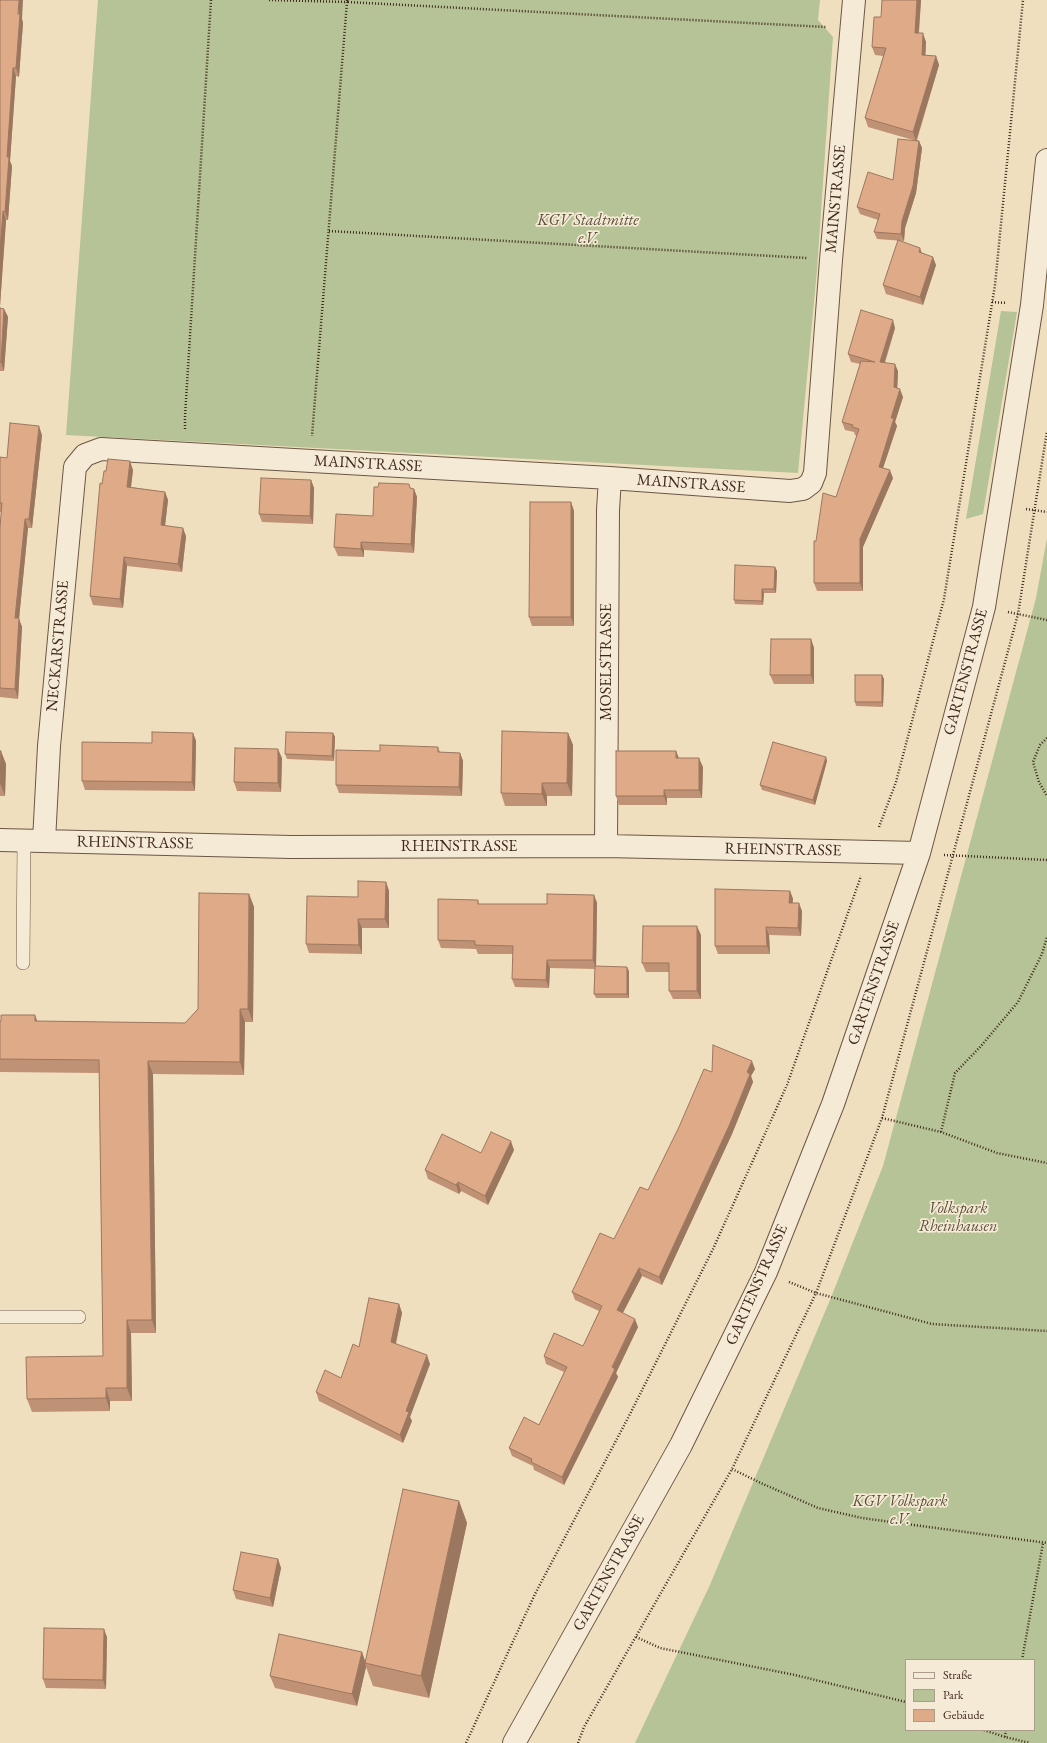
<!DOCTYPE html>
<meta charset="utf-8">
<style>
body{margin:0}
#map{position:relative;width:1047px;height:1743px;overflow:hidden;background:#f0dfbf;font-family:"EB Garamond",serif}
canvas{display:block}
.legend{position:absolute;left:905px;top:1659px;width:130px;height:72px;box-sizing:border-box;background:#f5ead5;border:1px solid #ac9c8b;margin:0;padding:5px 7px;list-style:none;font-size:12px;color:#3f281c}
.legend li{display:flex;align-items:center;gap:8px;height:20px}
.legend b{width:20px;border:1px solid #ac9c8b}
</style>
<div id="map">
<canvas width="1047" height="1743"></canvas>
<ul class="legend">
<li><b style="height:5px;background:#f5ead5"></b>Straße</li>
<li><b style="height:11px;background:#b5c396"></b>Park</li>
<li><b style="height:11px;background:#dfaa88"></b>Gebäude</li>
</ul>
</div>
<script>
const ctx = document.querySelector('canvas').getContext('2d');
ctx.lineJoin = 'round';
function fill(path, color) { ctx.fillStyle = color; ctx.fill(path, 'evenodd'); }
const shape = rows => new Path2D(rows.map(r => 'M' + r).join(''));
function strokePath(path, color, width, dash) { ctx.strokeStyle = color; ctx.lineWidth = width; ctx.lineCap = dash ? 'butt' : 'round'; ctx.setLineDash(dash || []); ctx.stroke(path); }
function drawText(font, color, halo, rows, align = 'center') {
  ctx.font = font + ' "EB Garamond",serif'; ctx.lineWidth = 3.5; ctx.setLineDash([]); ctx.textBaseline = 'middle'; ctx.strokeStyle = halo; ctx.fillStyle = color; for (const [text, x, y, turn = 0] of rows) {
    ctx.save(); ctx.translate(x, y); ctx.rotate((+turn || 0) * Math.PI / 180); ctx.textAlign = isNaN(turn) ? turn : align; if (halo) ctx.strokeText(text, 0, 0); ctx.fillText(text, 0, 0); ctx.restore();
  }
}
fill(shape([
 [98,0,820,0,818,20,833,37,817,270,798,473,66,435],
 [1001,311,1017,312,983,514,966,519],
 [1047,538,1047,1743,635,1743,709,1587,830,1300,883,1166,1036,598],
 [906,1660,1034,1660,1034,1730,906,1730]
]), '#b5c396');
const lane = shape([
 [23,963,24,841],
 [0,1317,79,1317]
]);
const street = shape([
 [0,840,291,847,606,846,919,853],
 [44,841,49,746,75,467,85,455,101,449,610,478,790,491,803,489,811,483,815,473,831,260,854,0],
 [606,846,608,510,610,478],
 [514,1743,681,1445,766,1272,833,1104,919,853,984,607,1032,305,1047,160]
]);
strokePath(lane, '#6b5645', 14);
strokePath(street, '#6b5645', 24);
strokePath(shape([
 [269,0,347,2,312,436],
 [347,0,347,2,826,27],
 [329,231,807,258],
 [992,302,1007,303],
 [185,429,185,416,211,0],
 [1026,509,1047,512],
 [1008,612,1047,620],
 [1047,738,1040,745,1033,762,1039,782,1047,796],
 [879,827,896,782,944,599,995,285,1023,0],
 [944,855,1047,860],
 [882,1118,941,1132,997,1153,1047,1163],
 [941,1132,955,1073,981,1046,1018,1002,1042,954,1047,937],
 [789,1282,816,1293,932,1324,1047,1331],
 [732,1469,763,1484,818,1508,862,1518,1047,1543],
 [636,1637,660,1648,795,1675,906,1702],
 [1022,1660,1043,1543],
 [984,1730,1005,1737,1030,1743],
 [1005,1737,1006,1730],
 [466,1743,535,1594,629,1416,713,1249,787,1085,861,876],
 [578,1743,584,1727,732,1469,816,1293,882,1118,1018,614,1047,431]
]), '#3f281c', 2.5, [1, 2]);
strokePath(lane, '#f5ead5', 13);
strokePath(street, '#f5ead5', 22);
fill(shape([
 [0,0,22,19,23,23,19,77,16,76,10,161,12,166,8,220,6,220,0,306],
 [921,0,919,33,926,42,925,55,936,56,939,65,917,140,919,141,922,148,916,193,905,228,904,241,877,239,874,232,878,220,860,214,857,207,893,180,913,140,868,127,865,118,883,56,875,55,872,47,881,17],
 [922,253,936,265,923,305,886,294,883,285],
 [0,308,4,309,8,317,4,371,0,371],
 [895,328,885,363,898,371,897,388,903,397,895,422,897,426,883,468,893,478,863,547,863,591,817,591,814,583,816,541,836,497,857,436,855,435,854,432,845,430,842,422,860,364,851,362,848,354],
 [42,435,32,528,28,528,19,619,22,627,18,699,0,697,0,527,1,512,0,512,0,457,7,458],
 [133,470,131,487,165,492,168,500,165,526,186,536,182,572,127,566,123,608,93,605,90,596,102,484],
 [311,480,314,488,313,524,262,522,259,514],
 [411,488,414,489,417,497,414,553,364,550,364,557,338,556,334,547,373,516],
 [571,502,574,511,574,626,532,626,529,617],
 [775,567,777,571,776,593,764,593,763,605,735,604,734,600],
 [811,639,814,648,814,684,774,684,770,675],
 [882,675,884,679,883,707,856,706,855,702],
 [193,733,196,741,195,791,85,790,82,781,152,743],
 [333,733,335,737,334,761,287,759,285,754],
 [568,733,573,745,572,796,547,796,547,806,505,806,501,793],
 [438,747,440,752,460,753,463,761,462,796,339,793,336,785,380,751],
 [0,751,6,764,5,796,0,796],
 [676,751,679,758,703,767,702,798,667,798,667,805,619,805,616,796],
 [826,757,827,761,815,805,762,790,760,785],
 [282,758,281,792,237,791,234,782],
 [386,882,389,891,389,928,362,928,362,954,309,953,306,944,358,897],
 [790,891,793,899,792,903,802,911,801,936,769,935,770,954,718,954,715,946],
 [249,894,254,907,253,1022,245,1022,244,1075,153,1074,156,1333,131,1333,132,1401,110,1401,110,1411,32,1412,27,1399,103,1356,99,1073,0,1072,0,1021,185,1023,198,1009],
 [594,895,597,903,596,966,629,971,629,998,596,998,594,994,595,969,550,968,549,988,515,987,512,979,513,954,478,954,476,949,441,948,438,940,478,900,479,904,547,904],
 [701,935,701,999,673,999,669,991,669,972,646,972,642,963],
 [755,1069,751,1076,753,1082,732,1134,662,1285,642,1276,623,1313,638,1327,616,1373,618,1377,564,1485,534,1470,533,1466,512,1456,509,1448,539,1425,564,1372,546,1364,544,1356,583,1346,599,1311,575,1300,572,1292,614,1239,648,1190,712,1072],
 [514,1150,488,1205,461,1191,459,1194,428,1179,425,1170,481,1153],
 [399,1304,402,1313,396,1344,430,1364,410,1417,412,1421,403,1443,319,1401,316,1392,341,1378,359,1347],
 [459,1501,467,1523,429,1698,373,1686,366,1667,357,1706,275,1688,270,1676,362,1652,365,1661],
 [278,1559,281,1568,273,1607,236,1599,233,1590],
 [107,1637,106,1689,46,1688,43,1679]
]), '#c09275');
fill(shape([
 [19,0,23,0,22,19,23,23,19,77,16,68],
 [917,0,921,0,918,41,915,33],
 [923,33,926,42,925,64,922,55],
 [936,56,939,65,916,141,913,132],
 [13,68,16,76,10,161,12,166,8,220,5,212,7,157],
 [919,141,922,148,916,193,905,228,904,241,901,234,902,221],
 [3,211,6,220,0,306,0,251],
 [920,248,923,256,919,252],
 [933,257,936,265,923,305,920,297],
 [4,309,8,317,4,371,1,362],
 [893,320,895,328,882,370,880,362],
 [895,364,898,371,897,395,894,387],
 [900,389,903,397,895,422,897,426,881,474,879,467,891,418],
 [39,426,42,435,32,528,29,519],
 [130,461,133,470,130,495,127,487],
 [890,470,893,478,863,547,863,591,860,583,860,539],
 [311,480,314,488,313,524,310,516],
 [414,489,417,497,414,553,411,544],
 [165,492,168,500,164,534,161,525],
 [571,502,574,511,574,626,571,617],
 [25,519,28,528,19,619,22,627,18,699,15,689,15,618],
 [183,528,186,536,182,572,178,564],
 [361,542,364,550,364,557,361,549],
 [124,557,127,566,123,608,120,599],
 [775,567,777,571,776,593,774,589],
 [762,589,764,593,763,605,762,601],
 [811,639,814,648,814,684,811,675],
 [882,675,884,679,883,707,882,702],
 [193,733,196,741,195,791,192,782],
 [333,733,335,737,334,761,332,756],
 [568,733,573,745,572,796,567,783],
 [278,749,282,758,281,792,278,783],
 [1,751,6,764,5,796,0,783],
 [676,751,679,759,676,758],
 [460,753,463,761,462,796,459,787],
 [826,757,827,761,815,805,813,800],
 [699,758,703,767,702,798,699,790],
 [542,783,547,796,547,806,542,794],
 [664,790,667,798,667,805,664,796],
 [386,882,389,891,389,928,385,919],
 [790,891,793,899,792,911,789,903],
 [249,894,254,907,253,1022,248,1009],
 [594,895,597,903,596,969,593,960],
 [799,903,802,911,801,936,798,928],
 [358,919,362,928,362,954,359,945],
 [697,926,701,935,701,999,697,991],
 [766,927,769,935,770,954,767,946],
 [547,960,550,968,549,988,546,980],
 [627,967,629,971,629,998,627,994],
 [240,1009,245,1022,244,1075,240,1062],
 [35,1015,40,1028,35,1021],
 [148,1061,153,1074,156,1333,152,1320],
 [752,1061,755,1069,751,1076,753,1082,732,1134,662,1285,659,1277,747,1072],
 [511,1141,514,1150,488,1205,485,1196],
 [458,1182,461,1191,459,1194,456,1185],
 [639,1268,642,1276,620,1318,617,1310],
 [399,1304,402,1313,394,1351,391,1342],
 [635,1319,638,1327,616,1373,618,1377,564,1485,562,1477],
 [127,1320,131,1333,132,1401,127,1388],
 [427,1355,430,1364,410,1417,412,1421,403,1443,400,1435,406,1411],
 [106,1388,110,1401,110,1411,106,1398],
 [459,1501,467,1523,429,1698,421,1676],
 [278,1559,281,1568,273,1607,270,1598],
 [104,1629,107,1637,106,1689,103,1680],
 [362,1652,366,1664,365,1663,366,1667,357,1706,352,1694]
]), '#9c775f');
const building = shape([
 [0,0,19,0,18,14,20,14,16,68,13,68,7,157,9,157,5,212,3,211,0,251,0,0],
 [882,0,917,0,915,33,923,33,922,55,936,56,913,132,865,118,886,48,872,47,874,17,881,17,882,0],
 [898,139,919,141,913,186,902,221,901,234,874,232,880,214,857,207,868,172,893,180,898,139],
 [898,240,920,248,919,252,933,257,920,297,883,285,898,240],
 [0,308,4,309,1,362,0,362,0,308],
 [861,310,893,320,880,362,895,364,894,387,900,389,891,418,894,418,879,467,890,470,860,539,860,583,814,583,814,541,816,541,823,493,836,497,859,429,852,427,853,425,842,422,861,361,875,362,848,354,861,310],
 [10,423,39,426,29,519,25,519,15,618,19,618,15,689,0,688,0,527,2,503,0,503,0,457,7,458,10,423],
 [108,459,130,461,127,487,165,492,161,525,183,528,178,564,124,557,120,599,90,596,100,483,102,484,104,471,106,471,108,459],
 [261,478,311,480,310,516,259,514,261,478],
 [379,483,409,484,410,488,414,489,411,544,361,542,361,549,334,547,336,514,373,516,374,487,378,487,379,483],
 [530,502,571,502,571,617,529,617,530,502],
 [735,565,775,567,774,589,762,589,762,601,734,600,735,565],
 [771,639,811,639,811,675,770,675,771,639],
 [855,675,882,675,882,702,855,702,855,675],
 [502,731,568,733,567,783,542,783,542,794,501,793,502,731],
 [152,732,193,733,192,782,82,781,82,742,152,743,152,732],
 [286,732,333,733,332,756,285,754,286,732],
 [773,742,826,757,813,800,760,785,773,742],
 [380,745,438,747,438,752,460,753,459,787,336,785,336,750,380,751,380,745],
 [235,748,278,749,278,783,234,782,235,748],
 [0,751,1,751,0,783,0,751],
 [616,751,676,751,676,758,699,758,699,790,664,790,664,796,616,796,616,751],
 [358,881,386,882,385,919,358,919,359,945,306,944,307,896,358,897,358,881],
 [715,889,790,891,789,903,799,903,798,928,766,927,767,946,715,946,715,889],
 [199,893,249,894,248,1009,240,1009,240,1062,148,1061,152,1320,127,1320,127,1388,106,1388,106,1398,27,1399,26,1357,103,1356,99,1060,0,1059,0,1021,1,1021,1,1015,35,1015,35,1021,185,1023,198,1009,199,893],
 [547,894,594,895,593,960,547,960,546,980,512,979,513,946,475,945,475,941,438,940,438,899,478,900,478,904,547,904,547,894],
 [643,926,697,926,697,991,669,991,669,963,642,963,643,926],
 [595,966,627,967,627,994,594,994,595,966],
 [713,1045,752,1061,747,1072,750,1074,729,1126,659,1277,639,1268,617,1310,635,1319,612,1367,615,1369,562,1477,531,1462,532,1459,509,1448,524,1417,539,1425,567,1367,544,1356,554,1333,583,1346,602,1306,572,1292,600,1233,614,1239,640,1187,648,1190,679,1127,704,1069,712,1072,713,1045],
 [491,1132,511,1141,485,1196,458,1182,456,1185,425,1170,442,1134,481,1153,491,1132],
 [369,1298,399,1304,391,1342,427,1355,406,1411,409,1412,400,1435,316,1392,325,1370,341,1378,353,1344,359,1347,369,1298],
 [403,1489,459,1501,421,1676,365,1663,403,1489],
 [241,1552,278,1559,270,1598,233,1590,241,1552],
 [44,1628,104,1629,103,1680,43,1679,44,1628],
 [279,1634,362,1652,352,1694,270,1676,279,1634]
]);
fill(building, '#dfaa88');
strokePath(building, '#9c775f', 1);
drawText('16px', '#3f281c', '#f5ead5', [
 ["MAINSTRASSE",836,199,-85],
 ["MAINSTRASSE",368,464,3],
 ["MAINSTRASSE",691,484,4],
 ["NECKARSTRASSE",58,646,-85],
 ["MOSELSTRASSE",607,662,-90],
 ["GARTENSTRASSE",966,672,-75],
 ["RHEINSTRASSE",135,843,1],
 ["RHEINSTRASSE",459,847],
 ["RHEINSTRASSE",783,850,1],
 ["GARTENSTRASSE",874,983,-71],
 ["GARTENSTRASSE",757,1285,-66],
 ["GARTENSTRASSE",609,1573,-61]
]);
drawText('italic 16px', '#5c4f3a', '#f5ead5', [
 ["KGV Stadtmitte",588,221],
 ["e.V.",588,239],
 ["Volkspark",958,1209],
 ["Rheinhausen",958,1227],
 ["KGV Volkspark",900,1502],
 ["e.V.",900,1520]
]);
</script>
